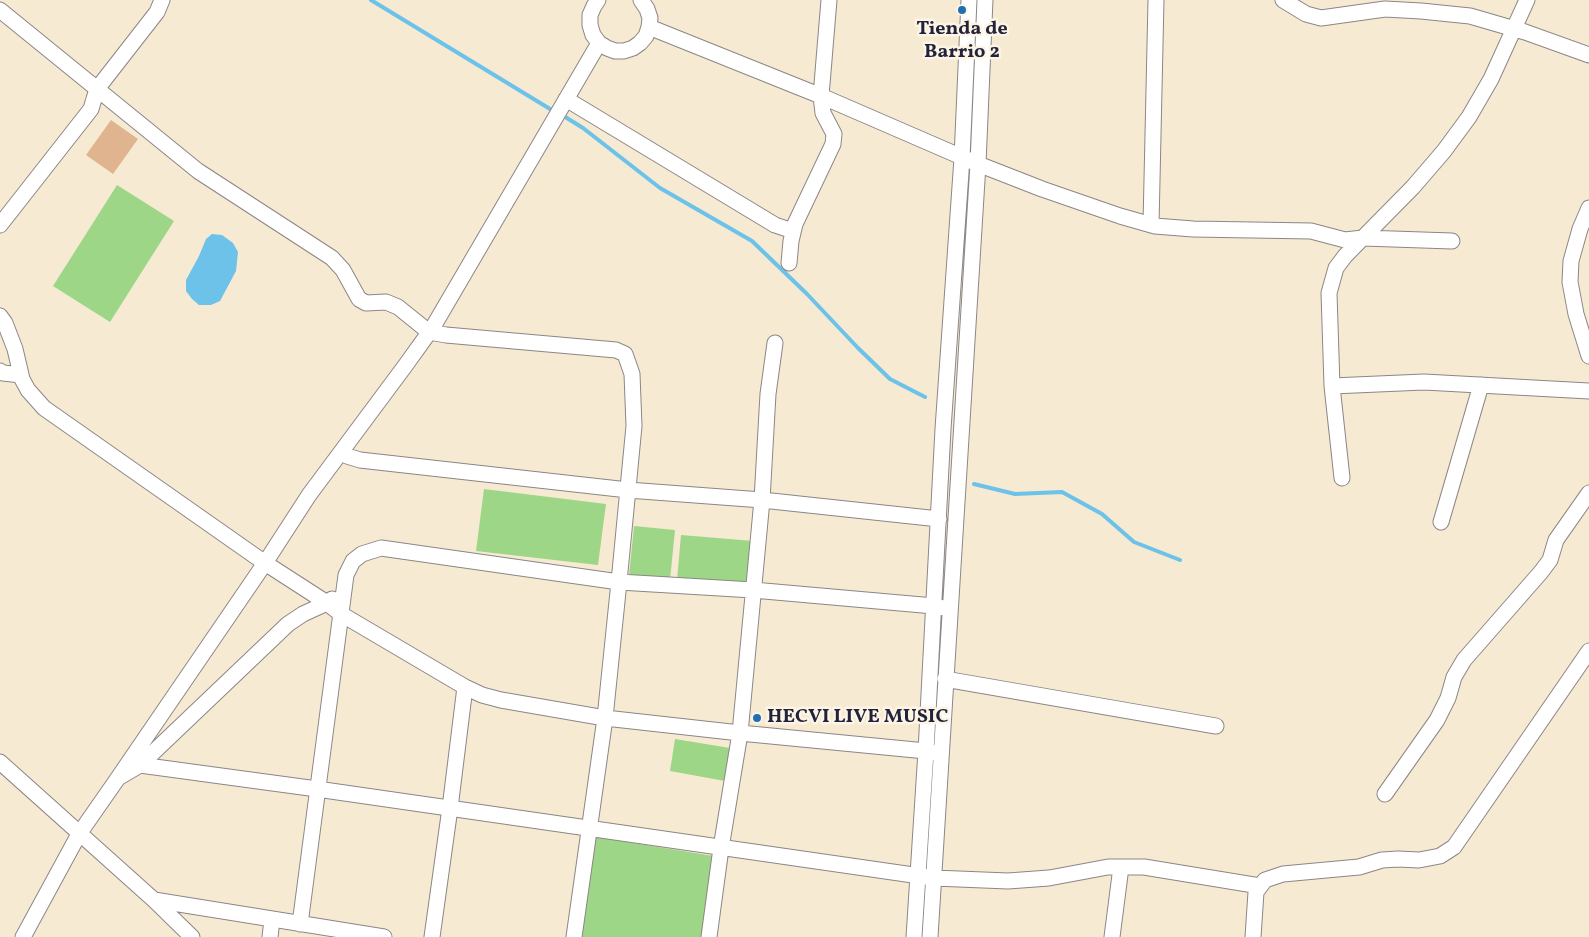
<!DOCTYPE html>
<style>
body{margin:0}
canvas{display:block;background:#f6ead2}
</style>
<canvas width="1589" height="937"></canvas>
<script>
const ctx = document.querySelector('canvas').getContext('2d');
ctx.lineJoin = 'round';
function fill(path, color) { ctx.fillStyle = color; ctx.fill(path, 'evenodd'); }
const shape = rows => new Path2D(rows.map(r => 'M' + r).join(''));
function strokePath(path, color, width, dash) { ctx.strokeStyle = color; ctx.lineWidth = width; ctx.lineCap = dash ? 'butt' : 'round'; ctx.setLineDash(dash || []); ctx.stroke(path); }
function drawText(font, color, halo, rows, align = 'center') {
  ctx.font = font + ' Vollkorn,serif'; ctx.lineWidth = 5; ctx.setLineDash([]); ctx.textBaseline = 'middle'; ctx.strokeStyle = halo; ctx.fillStyle = color; for (const [text, x, y, turn = 0] of rows) {
    ctx.save(); ctx.translate(x, y); ctx.rotate((+turn || 0) * Math.PI / 180); ctx.textAlign = isNaN(turn) ? turn : align; if (halo) ctx.strokeText(text, 0, 0); ctx.fillText(text, 0, 0); ctx.restore();
  }
}
fill(shape([
 [117,185,174,221,110,322,53,286],
 [484,489,606,504,598,565,476,551],
 [634,526,675,530,670,580,629,576],
 [681,535,753,541,750,586,677,580],
 [675,739,730,748,725,781,670,771],
 [596,837,714,856,701,937,581,937]
]), '#9ed688');
fill(shape([
 [212,234,222,235,233,243,238,252,236,271,220,301,211,305,199,305,192,299,186,291,186,280,199,256,206,239]
]), '#6cc2e9');
strokePath(shape([
 [371,0,555,112],
 [562,115,583,128,660,188,752,241,807,294,858,348,890,379,925,397],
 [974,484,1015,494,1062,492,1102,514,1134,542,1180,560]
]), '#6cc2e9', 4);
fill(shape([
 [111,120,138,139,113,174,86,155]
]), '#e1b490');
const minor = shape([
 [598,0,594,6,590,15,590,25,593,35,599,43,607,48,615,51,624,51,633,48,640,43,646,36,649,27,650,18,647,9,641,0],
 [1283,0,1306,14,1321,18,1385,9,1421,11,1470,16,1525,32,1589,55],
 [0,10,198,171,332,258,343,270,359,299,366,303,386,302,398,307,429,332,446,335,616,350,625,354,632,374,634,426,619,582,605,718,574,937],
 [649,27,821,96,978,164,1042,189,1120,216,1155,226,1193,229,1311,231,1345,240,1363,238,1452,241],
 [566,99,775,225,793,231],
 [1589,208,1580,229,1571,261,1570,282,1576,314,1589,356],
 [0,225,91,109,97,89,157,12,162,0],
 [1151,225,1156,0],
 [789,263,791,241,795,224,833,144,834,134,823,113,821,96,829,0],
 [0,316,5,323,15,349,22,379,28,390,44,408,265,563,327,603,341,614,465,687,482,695,501,700,605,718,740,733,926,751,941,754],
 [0,371,3,373,21,375],
 [1332,386,1424,382,1589,391],
 [341,452,347,456,360,460,628,490,762,500,939,519],
 [1342,478,1332,386,1329,293,1336,268,1345,256,1413,187,1444,151,1469,117,1491,79,1527,0],
 [1441,522,1481,385],
 [945,679,1216,726],
 [0,762,154,900,192,937],
 [140,765,317,789,934,878,1008,881,1049,878,1108,867,1144,867,1260,886],
 [118,778,265,563,309,495,405,366,433,327,599,43],
 [1385,794,1437,720,1448,698,1454,677,1464,660,1541,572,1550,560,1556,540,1589,493],
 [154,900,384,937],
 [300,924,346,575,353,561,362,554,381,548,619,582,753,590,934,606,949,609],
 [23,937,79,834,118,778,140,765,288,624,303,614,327,603,332,599],
 [270,937,272,920],
 [432,937,450,808,465,687],
 [709,937,721,848,740,733,762,500,768,394,775,343],
 [914,937,926,751,943,429,962,158,969,0],
 [930,937,978,164,985,0],
 [1112,937,1121,867],
 [1253,937,1256,892,1265,880,1283,874,1359,867,1382,860,1398,859,1419,860,1440,856,1454,847,1589,651]
]);
strokePath(minor, '#8c8686', 17);
strokePath(minor, '#fff', 15);
for (const [x, y, r, color] of [
 [962,10,5,"#1f6fb2"],
 [757,718,5,"#1f6fb2"]
]) { const dot = new Path2D(); dot.arc(x, y, r, 0, 2 * Math.PI); ctx.fillStyle = color; ctx.fill(dot); strokePath(dot, '#fcf5e5', 2); }
drawText('bold 20px', '#22223b', '#fcf5e5', [
 ["Tienda de",962,30],
 ["Barrio 2",962,53],
 ["HECVI LIVE MUSIC",767,718,"left"]
]);
</script>
